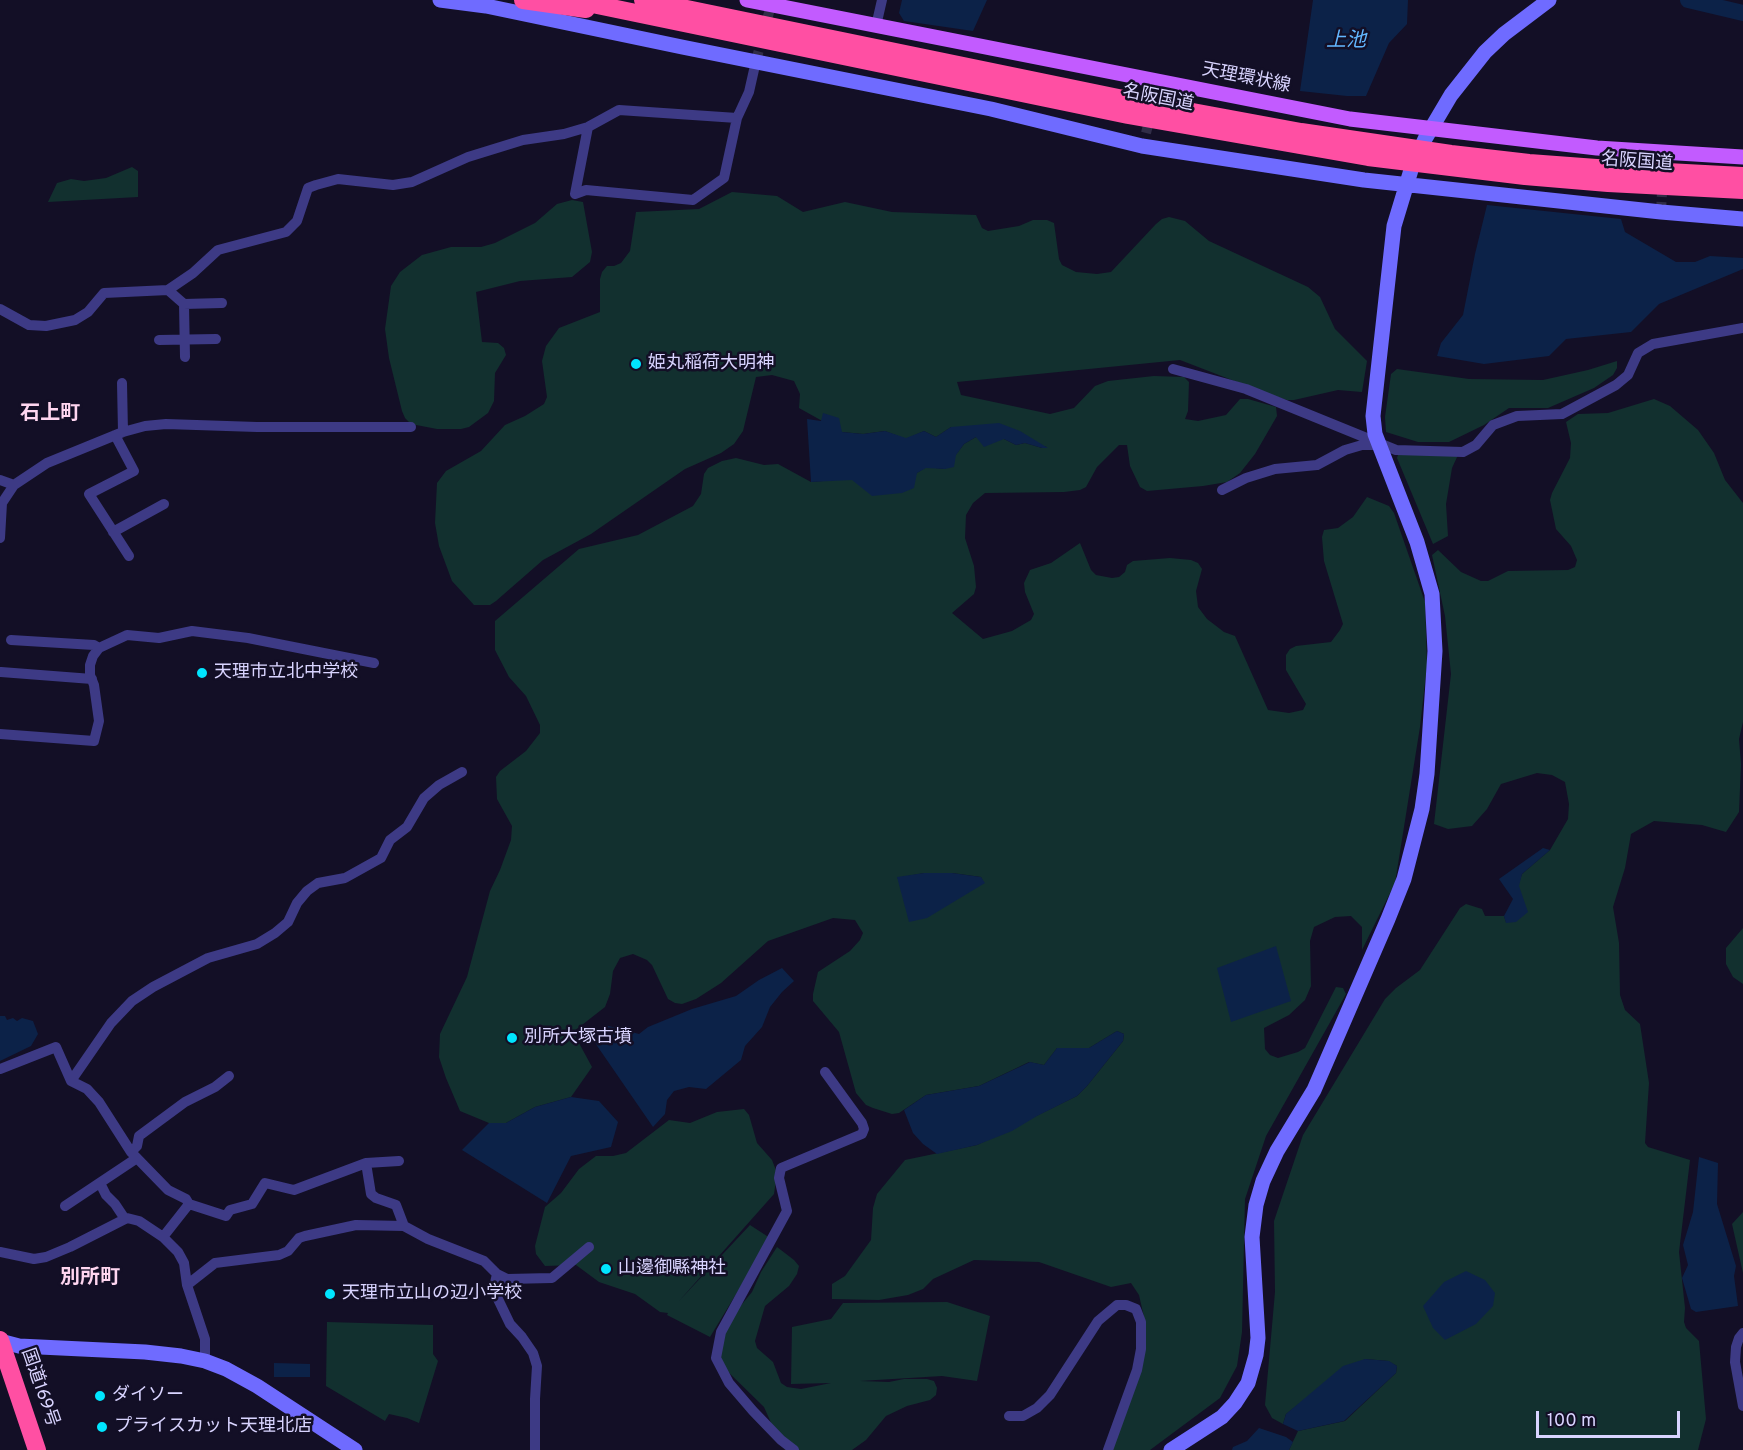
<!DOCTYPE html>
<meta charset="utf-8">
<style>
body{margin:0}
#map{position:relative;width:1743px;height:1450px;overflow:hidden;background:#130f26;font-family:Overpass,sans-serif}
canvas{display:block}
.scale{position:absolute;left:1536px;top:1411px;width:144px;height:27px;box-sizing:border-box;border:3px solid #d9d4ff;border-top:0;padding-left:8px;font-size:18px;line-height:21px;white-space:nowrap;color:#d9d4ff;-webkit-text-stroke:4px #130f26;paint-order:stroke}
</style>
<div id="map">
<canvas width="1743" height="1450"></canvas>
<div class="scale">100 m</div>
</div>
<script>
const ctx = document.querySelector('canvas').getContext('2d');
ctx.lineJoin = 'round';
function fill(path, color) { ctx.fillStyle = color; ctx.fill(path, 'evenodd'); }
const shape = rows => new Path2D(rows.map(r => 'M' + r).join(''));
function strokePath(path, color, width, dash) { ctx.strokeStyle = color; ctx.lineWidth = width; ctx.lineCap = dash ? 'butt' : 'round'; ctx.setLineDash(dash || []); ctx.stroke(path); }
function drawText(font, color, halo, rows, align = 'center') {
  ctx.font = font + ' Overpass,"Noto Sans JP",sans-serif'; ctx.lineWidth = 5; ctx.setLineDash([]); ctx.textBaseline = 'middle'; ctx.strokeStyle = halo; ctx.fillStyle = color; for (const [text, x, y, turn = 0] of rows) {
    ctx.save(); ctx.translate(x, y); ctx.rotate((+turn || 0) * Math.PI / 180); ctx.textAlign = isNaN(turn) ? turn : align; if (halo) ctx.strokeText(text, 0, 0); ctx.fillText(text, 0, 0); ctx.restore();
  }
}
fill(shape([
 [132,167,138,171,138,197,48,202,57,183,71,179,84,181,106,178],
 [732,192,777,196,803,212,845,202,892,212,976,215,982,228,988,231,1019,226,1033,220,1047,220,1054,223,1059,259,1062,265,1076,272,1097,274,1111,272,1156,224,1162,219,1169,217,1185,221,1209,241,1308,287,1320,297,1335,329,1367,361,1362,392,1338,390,1294,400,1287,400,1263,392,1180,360,957,382,961,395,1050,414,1074,408,1095,386,1108,381,1154,376,1184,377,1189,382,1188,411,1185,419,1198,421,1226,415,1240,399,1248,399,1276,407,1277,416,1255,454,1240,473,1227,482,1203,486,1147,491,1140,487,1130,466,1127,445,1119,445,1097,467,1086,487,1080,490,1064,492,985,493,973,503,966,515,965,538,974,566,976,587,974,594,952,613,983,639,1012,631,1031,620,1034,614,1025,592,1024,583,1030,570,1051,563,1080,543,1091,570,1096,575,1112,578,1119,577,1125,572,1127,565,1133,561,1170,558,1191,560,1198,563,1202,569,1196,591,1198,607,1207,619,1224,632,1235,636,1268,710,1289,713,1303,710,1306,704,1286,670,1286,655,1290,649,1296,646,1331,642,1340,630,1343,624,1324,561,1322,537,1324,530,1338,528,1353,517,1367,497,1389,506,1394,513,1425,602,1427,665,1420,727,1395,883,1362,950,1362,927,1351,916,1335,917,1314,927,1310,941,1311,986,1305,1000,1289,1015,1264,1028,1265,1049,1270,1055,1278,1058,1298,1052,1305,1048,1336,987,1343,988,1346,994,1266,1136,1245,1199,1242,1332,1237,1366,1220,1398,1150,1450,1112,1450,1127,1409,1144,1317,1139,1295,1131,1283,1111,1287,1039,1262,974,1260,933,1279,923,1289,908,1295,879,1300,832,1299,832,1284,845,1276,871,1240,873,1208,877,1194,905,1160,977,1145,1077,1096,1087,1086,1123,1041,1124,1034,1117,1031,1089,1048,1057,1048,1044,1065,1029,1062,979,1086,926,1095,899,1113,892,1114,873,1108,866,1105,856,1093,839,1032,813,1001,813,994,818,972,850,951,860,940,863,933,855,920,833,918,768,941,721,983,696,999,682,1004,675,1003,668,999,652,965,647,960,633,954,620,958,613,971,610,994,605,1007,573,1032,592,1067,571,1097,535,1107,506,1123,489,1123,460,1111,446,1078,439,1057,440,1034,467,977,490,891,500,870,511,840,512,826,497,799,496,777,500,771,526,751,540,733,540,725,526,696,509,677,495,650,495,621,579,549,638,535,693,506,701,494,704,474,708,468,722,461,736,458,764,465,778,464,811,482,917,473,926,467,945,469,964,444,976,437,1004,439,1016,445,1025,443,1042,448,1047,447,951,427,936,437,924,431,906,439,885,431,863,434,842,432,799,408,800,394,794,381,772,375,756,377,743,431,734,444,721,453,685,469,591,534,543,560,496,601,490,605,474,605,452,581,439,546,435,523,437,483,446,471,481,451,505,425,525,416,544,404,547,397,542,361,546,346,559,328,600,312,600,279,602,272,607,266,614,266,621,263,630,251,636,212,699,209],
 [924,873,952,873,981,877,984,883,958,897,897,878],
 [572,200,583,202,592,252,590,262,572,277,520,281,476,292,482,342,498,343,504,348,506,355,495,373,494,401,488,413,469,427,461,429,437,429,411,424,405,418,402,411,389,358,385,329,391,286,400,272,422,255,451,247,481,247,495,243,535,223,557,204],
 [1617,361,1617,368,1613,375,1594,388,1548,408,1509,408,1484,425,1449,442,1418,442,1386,432,1385,417,1391,374,1397,369,1469,379,1543,380,1588,370],
 [1654,399,1670,406,1698,430,1714,453,1725,480,1743,503,1743,722,1739,739,1741,764,1739,812,1726,832,1702,825,1654,821,1631,834,1625,868,1613,907,1619,943,1620,995,1625,1010,1640,1024,1649,1083,1645,1143,1648,1147,1690,1160,1679,1252,1685,1308,1684,1322,1686,1328,1699,1341,1706,1419,1698,1450,1289,1450,1298,1431,1345,1421,1396,1373,1397,1366,1388,1361,1365,1359,1313,1393,1286,1414,1283,1424,1272,1418,1265,1405,1275,1292,1274,1221,1303,1135,1385,999,1396,988,1420,970,1460,908,1466,904,1482,909,1485,916,1504,916,1506,922,1522,874,1550,850,1568,819,1569,804,1565,782,1552,775,1537,773,1501,784,1487,809,1472,826,1448,829,1434,824,1451,674,1445,616,1432,555,1438,550,1461,572,1481,581,1488,581,1508,571,1568,570,1575,567,1577,560,1571,546,1556,529,1550,500,1552,493,1570,458,1571,443,1566,422,1578,414,1608,413],
 [1399,452,1458,455,1452,468,1446,504,1448,536,1433,544,1397,458],
 [1743,928,1743,984,1733,977,1726,964,1726,948],
 [744,1109,749,1115,757,1143,772,1160,777,1173,774,1194,679,1301,750,1225,770,1238,710,1337,667,1315,668,1313,660,1312,635,1294,599,1282,576,1265,545,1266,536,1254,535,1246,545,1207,561,1193,579,1169,596,1156,613,1156,626,1153,669,1120,690,1123,717,1112],
 [1743,1212,1743,1273,1732,1224],
 [777,1247,794,1260,799,1266,797,1274,789,1286,765,1306,755,1341,757,1348,773,1362,781,1383,787,1387,801,1389,831,1383,791,1384,792,1327,831,1319,843,1303,947,1302,990,1316,977,1381,942,1376,860,1381,889,1382,904,1379,927,1379,934,1381,937,1388,936,1395,930,1400,907,1406,886,1416,866,1440,852,1450,785,1450,780,1443,764,1407,719,1363,722,1334,733,1315,752,1292,761,1272],
 [327,1322,433,1325,433,1354,438,1361,419,1423,407,1418,389,1414,385,1421,326,1386]
]), '#12302f');
fill(shape([
 [902,0,987,0,973,31,904,21,899,13],
 [1313,0,1408,0,1407,24,1389,43,1366,96,1347,96,1300,91],
 [1487,205,1621,219,1625,232,1676,262,1695,262,1710,256,1743,258,1743,269,1659,304,1631,332,1566,339,1549,356,1484,364,1437,356,1441,343,1463,315,1475,254],
 [823,413,839,418,842,432,863,434,885,431,906,438,924,431,936,437,951,427,999,423,1020,431,1048,448,1042,448,1025,443,1016,445,1004,439,984,447,976,437,964,444,956,455,954,467,945,469,926,468,917,473,914,488,902,493,872,496,852,480,811,482,807,419,821,421],
 [1543,848,1550,850,1522,874,1519,886,1528,912,1516,922,1506,923,1504,916,1513,899,1499,879],
 [924,873,952,873,981,877,985,883,927,918,909,922,897,877],
 [1276,946,1291,1001,1231,1022,1217,968],
 [782,968,794,981,782,992,770,1007,762,1027,745,1046,741,1060,706,1089,689,1087,674,1091,667,1100,665,1114,653,1127,591,1037,605,1025,639,1034,648,1027,692,1009,736,996,759,980],
 [0,1016,5,1016,7,1020,13,1018,17,1021,22,1018,33,1021,38,1034,31,1046,0,1061],
 [1117,1031,1124,1034,1123,1041,1087,1086,1077,1096,1037,1116,1012,1131,977,1145,937,1154,923,1144,913,1133,904,1110,926,1095,979,1086,1030,1062,1044,1065,1057,1048,1089,1048],
 [571,1097,599,1101,618,1122,611,1147,571,1156,547,1203,462,1150,489,1123,506,1123,535,1107],
 [1699,1157,1718,1163,1717,1204,1736,1266,1734,1276,1738,1306,1696,1312,1691,1309,1682,1278,1688,1265,1683,1245,1693,1212],
 [1466,1271,1485,1280,1495,1293,1493,1306,1476,1324,1445,1340,1433,1328,1423,1306,1444,1282],
 [1365,1359,1389,1361,1397,1366,1396,1373,1344,1421,1298,1431,1283,1424,1286,1414,1343,1366],
 [274,1363,310,1364,310,1377,274,1377],
 [1259,1428,1286,1437,1293,1442,1289,1450,1232,1450,1233,1447,1247,1441]
]), '#0c2248');
strokePath(shape([
 [1688,0,1743,13]
]), '#0c2248', 16);
strokePath(shape([
 [756,61,771,5],
 [1146,133,1157,91],
 [1661,212,1664,152]
]), '#312d47', 10, [10, 5]);
strokePath(shape([
 [876,26,882,0],
 [588,127,575,194,586,190,693,200,724,178,737,118,749,92,756,61],
 [168,290,184,304,185,357],
 [184,304,222,303],
 [0,309,29,325,46,326,75,320,88,312,104,293,168,290,193,273,218,250,286,232,297,221,308,188,316,185,338,179,393,185,412,182,468,157,523,140,564,134,588,127,619,110,737,118],
 [159,340,216,339],
 [1173,369,1246,389,1396,450,1463,452,1476,445,1493,425,1517,416,1562,414,1616,385,1628,375,1638,353,1653,344,1743,328],
 [122,383,123,432],
 [115,435,134,471,89,494,129,556],
 [0,480,14,485],
 [1222,490,1246,478,1275,469,1317,465,1345,450,1362,445,1373,445],
 [113,532,164,504],
 [0,538,2,503,14,485,47,463,123,432,145,426,166,424,257,427,411,427],
 [11,640,94,645,99,648],
 [1,672,92,679],
 [0,734,94,741,99,721,94,685,90,675,90,665,93,656,99,648,127,635,159,638,192,631,248,638,374,663],
 [0,1069,56,1047,71,1081,87,1089,99,1102,131,1152,168,1190,186,1199,189,1204,163,1237],
 [71,1081,111,1023,132,1001,153,987,208,958,257,944,275,933,288,922,297,903,307,891,318,883,345,878,381,858,390,840,407,827,424,798,439,785,462,772],
 [131,1152,137,1146,139,1136,185,1102,215,1087,229,1076],
 [366,1163,371,1194,376,1198,396,1205,404,1226],
 [100,1183,106,1195,115,1204,125,1219],
 [189,1204,226,1216,230,1210,252,1204,265,1183,294,1190,366,1163,399,1161],
 [65,1206,137,1158],
 [0,1252,34,1259,46,1257,70,1247,127,1218,139,1221,163,1237,178,1252,184,1263,187,1285,205,1339,205,1361],
 [497,1274,494,1287,497,1297,510,1324,522,1337,533,1353,537,1366,535,1399,535,1450],
 [187,1285,215,1263,279,1255,288,1251,299,1238,305,1236,356,1225,404,1226,428,1239,484,1261,497,1274,507,1279,552,1278,589,1247],
 [1743,1333,1739,1338,1736,1347,1735,1362,1743,1406],
 [1009,1416,1023,1416,1037,1408,1050,1395,1098,1321,1117,1305,1126,1305,1136,1309,1141,1322,1141,1349,1137,1370,1108,1450],
 [794,1450,781,1440,753,1411,729,1383,716,1358,721,1332,787,1211,779,1178,781,1168,862,1134,864,1129,862,1123,825,1072]
]), '#3d3a85', 10);
strokePath(shape([
 [440,0,486,6,682,47,991,109,1142,146,1364,180,1661,212,1743,219],
 [0,1341,19,1346,145,1352,181,1356,205,1361,226,1369,257,1386,355,1450],
 [1171,1450,1222,1417,1235,1403,1248,1383,1256,1355,1258,1338,1252,1237,1256,1205,1263,1181,1277,1151,1314,1090,1388,919,1404,879,1422,809,1427,774,1435,651,1432,594,1417,542,1375,434,1373,416,1394,226,1411,170,1425,139,1451,95,1485,52,1504,34,1549,0]
]), '#6f6bff', 15);
strokePath(shape([
 [747,0,1350,119,1597,148,1743,157]
]), '#c25bff', 15);
strokePath(shape([
 [523,0,586,9],
 [573,0,1128,115,1368,157,1525,176,1608,183,1743,190],
 [643,0,1133,101,1301,132,1451,154,1529,163,1610,169,1743,176],
 [0,1340,37,1450]
]), '#ff4fa3', 18);
for (const [x, y, r, color] of [
 [636,364,6,"#00e5ff"],
 [202,673,6,"#00e5ff"],
 [512,1038,6,"#00e5ff"],
 [606,1269,6,"#00e5ff"],
 [330,1294,6,"#00e5ff"],
 [100,1396,6,"#00e5ff"],
 [102,1427,6,"#00e5ff"]
]) { const dot = new Path2D(); dot.arc(x, y, r, 0, 2 * Math.PI); ctx.fillStyle = color; ctx.fill(dot); strokePath(dot, '#130f26', 2); }
drawText('18px', '#d9d4ff', '#130f26', [
 ["天理環状線",1246,79,11],
 ["名阪国道",1158,99,11],
 ["名阪国道",1637,163,4],
 ["国道169号",39,1388,71]
]);
drawText('18px', '#d9d4ff', '#130f26', [
 ["姫丸稲荷大明神",648,364],
 ["天理市立北中学校",214,673],
 ["別所大塚古墳",524,1038],
 ["山邊御縣神社",618,1269],
 ["天理市立山の辺小学校",342,1294],
 ["ダイソー",112,1396],
 ["プライスカット天理北店",114,1427]
], 'left');
drawText('italic 20px', '#62b6ff', '#130f26', [
 ["上池",1346,42]
]);
drawText('bold 20px', '#ffd6f0', '#130f26', [
 ["石上町",50,415],
 ["別所町",90,1279]
]);
</script>
